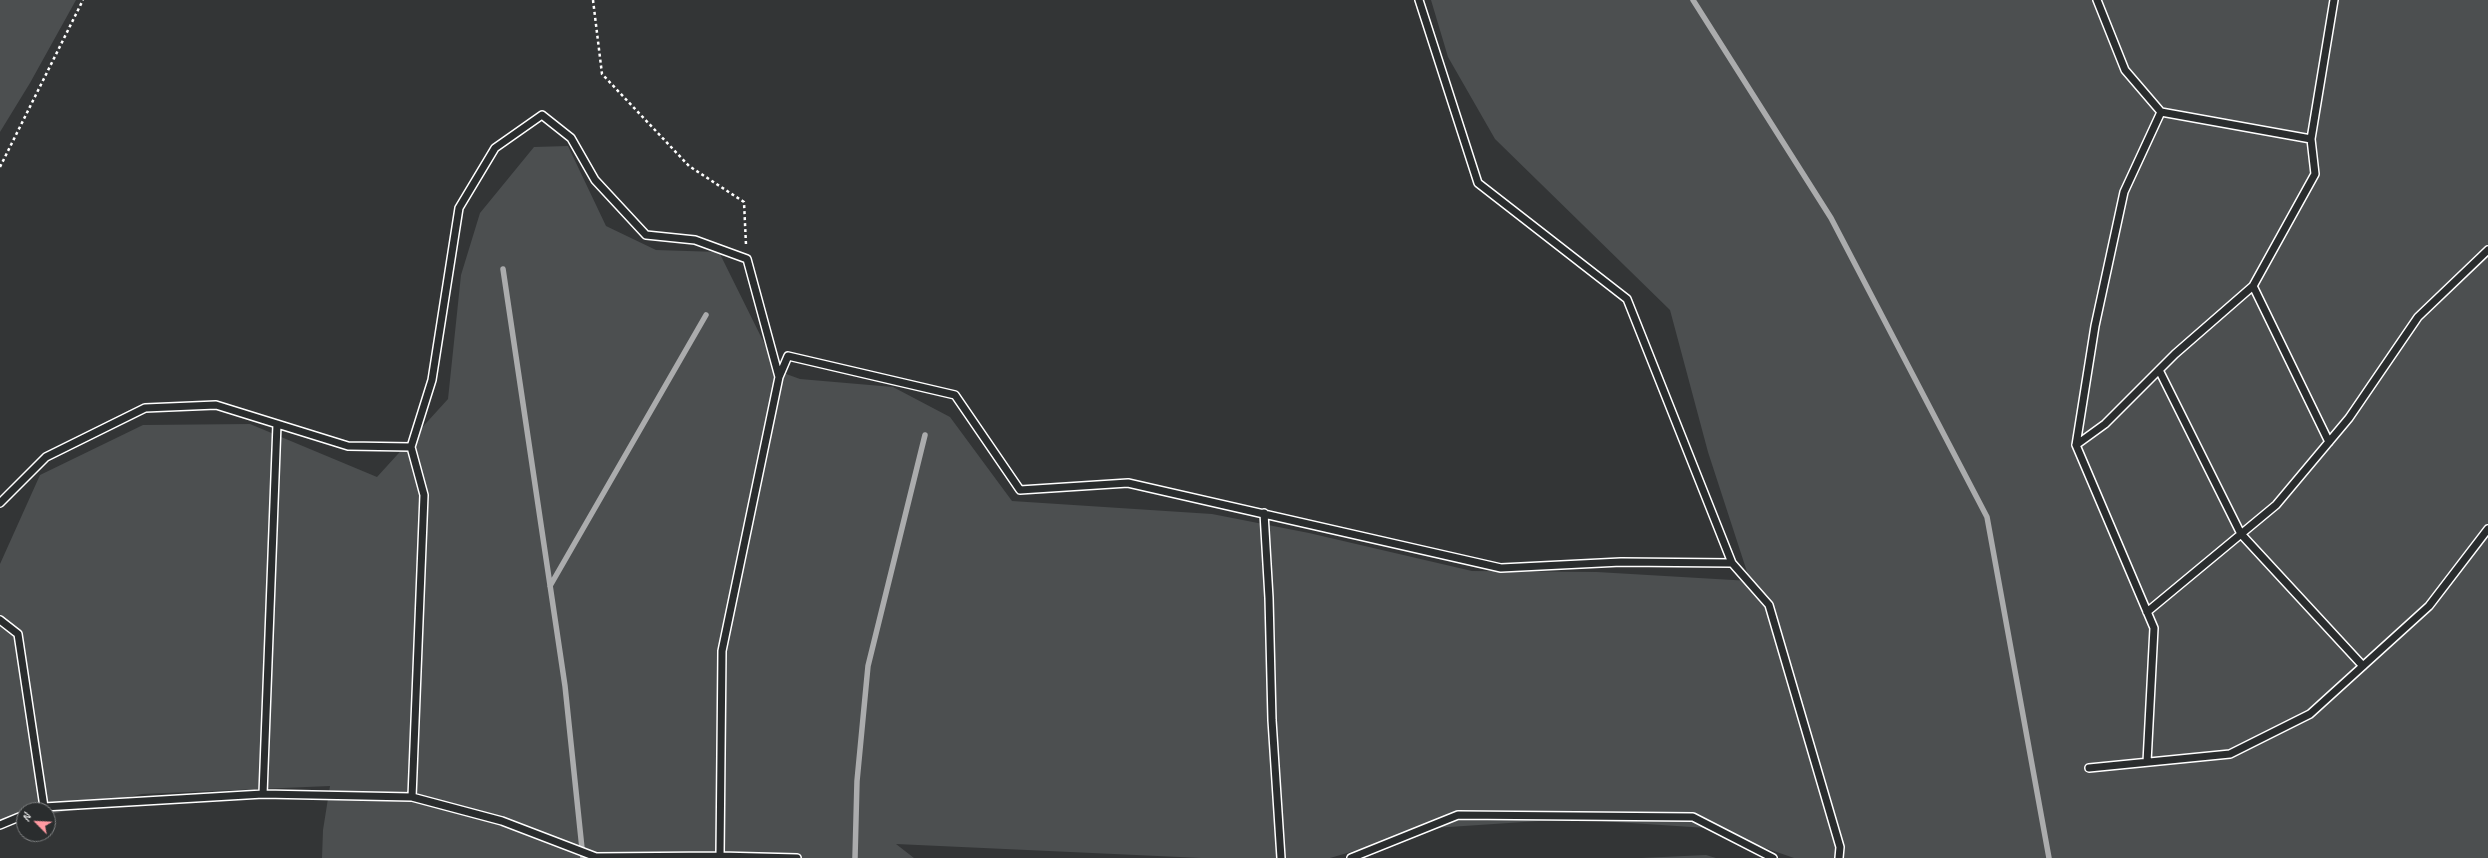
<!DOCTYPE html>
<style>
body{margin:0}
#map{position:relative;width:2488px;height:858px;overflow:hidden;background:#333536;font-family:Caveat,sans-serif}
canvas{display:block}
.north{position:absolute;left:16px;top:802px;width:40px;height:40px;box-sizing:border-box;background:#2a2d2e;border:1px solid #7f8182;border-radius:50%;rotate:294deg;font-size:11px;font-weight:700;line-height:16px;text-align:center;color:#fff}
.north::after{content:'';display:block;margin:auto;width:14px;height:18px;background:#ff9aa2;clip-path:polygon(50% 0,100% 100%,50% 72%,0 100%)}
</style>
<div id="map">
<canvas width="2488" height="858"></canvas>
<div class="north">N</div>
</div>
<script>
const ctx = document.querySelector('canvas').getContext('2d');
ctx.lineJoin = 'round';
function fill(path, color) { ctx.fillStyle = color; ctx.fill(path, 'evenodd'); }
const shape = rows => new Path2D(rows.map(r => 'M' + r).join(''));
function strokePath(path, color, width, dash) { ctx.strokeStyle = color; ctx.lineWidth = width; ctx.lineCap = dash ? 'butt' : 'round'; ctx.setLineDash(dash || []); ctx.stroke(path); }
fill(shape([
 [0,0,76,0,30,83,0,132],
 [1431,0,2488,0,2488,858,1794,858,1707,828,1569,819,1434,828,1330,858,1201,858,896,844,914,858,322,858,323,830,330,786,142,794,48,815,48,810,24,810,24,820,0,826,0,564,40,475,143,425,250,424,377,477,448,399,461,275,480,213,534,147,568,146,606,226,656,250,719,252,778,371,800,379,893,387,950,417,1012,501,1212,514,1309,533,1472,571,1597,572,1750,581,1708,452,1670,310,1495,139,1448,57],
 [1706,855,1716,858,1641,858]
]), '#4c4f50');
strokePath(shape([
 [1693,0,1831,218,1987,517,2049,858],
 [503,269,565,686,583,858],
 [550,586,706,315],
 [855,858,857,781,868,666,925,435]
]), '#abacad', 5.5);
const lane = shape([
 [1419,0,1478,183,1627,299,1732,563,1769,605,1840,847,1839,858],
 [2097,0,2125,70,2161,112],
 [2253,286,2329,442],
 [2159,370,2241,534,2363,666],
 [2076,445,2105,424,2175,354,2253,286,2315,174,2311,139],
 [411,447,424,495,412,797],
 [0,503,46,457,145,408,216,405,348,446,411,447,432,380,459,208,495,148,542,115,571,138,595,180,646,235,695,240,747,259,779,377,788,356,955,395,1020,490,1128,483,1501,568,1621,562,1732,563],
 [1264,513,1269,598,1272,720,1281,858],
 [2147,612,2276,505,2349,418,2418,317,2488,250],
 [0,620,18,634,44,807],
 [2147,762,2154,628,2076,445,2095,326,2124,192,2161,112,2311,139,2334,0],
 [2089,768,2230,754,2310,714,2429,606,2488,529],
 [263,794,277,424],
 [37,810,44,807,263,794,412,797,502,821,596,857,720,856,797,858],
 [0,825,24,815],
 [720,856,722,651,779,377],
 [1351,858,1458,815,1693,817,1773,858]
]);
strokePath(lane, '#fff', 10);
strokePath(shape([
 [593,0,602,74,689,166,744,202,746,245],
 [0,167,83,0]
]), '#fff', 2.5, [3, 3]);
strokePath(lane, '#2a2d2e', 7);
</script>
